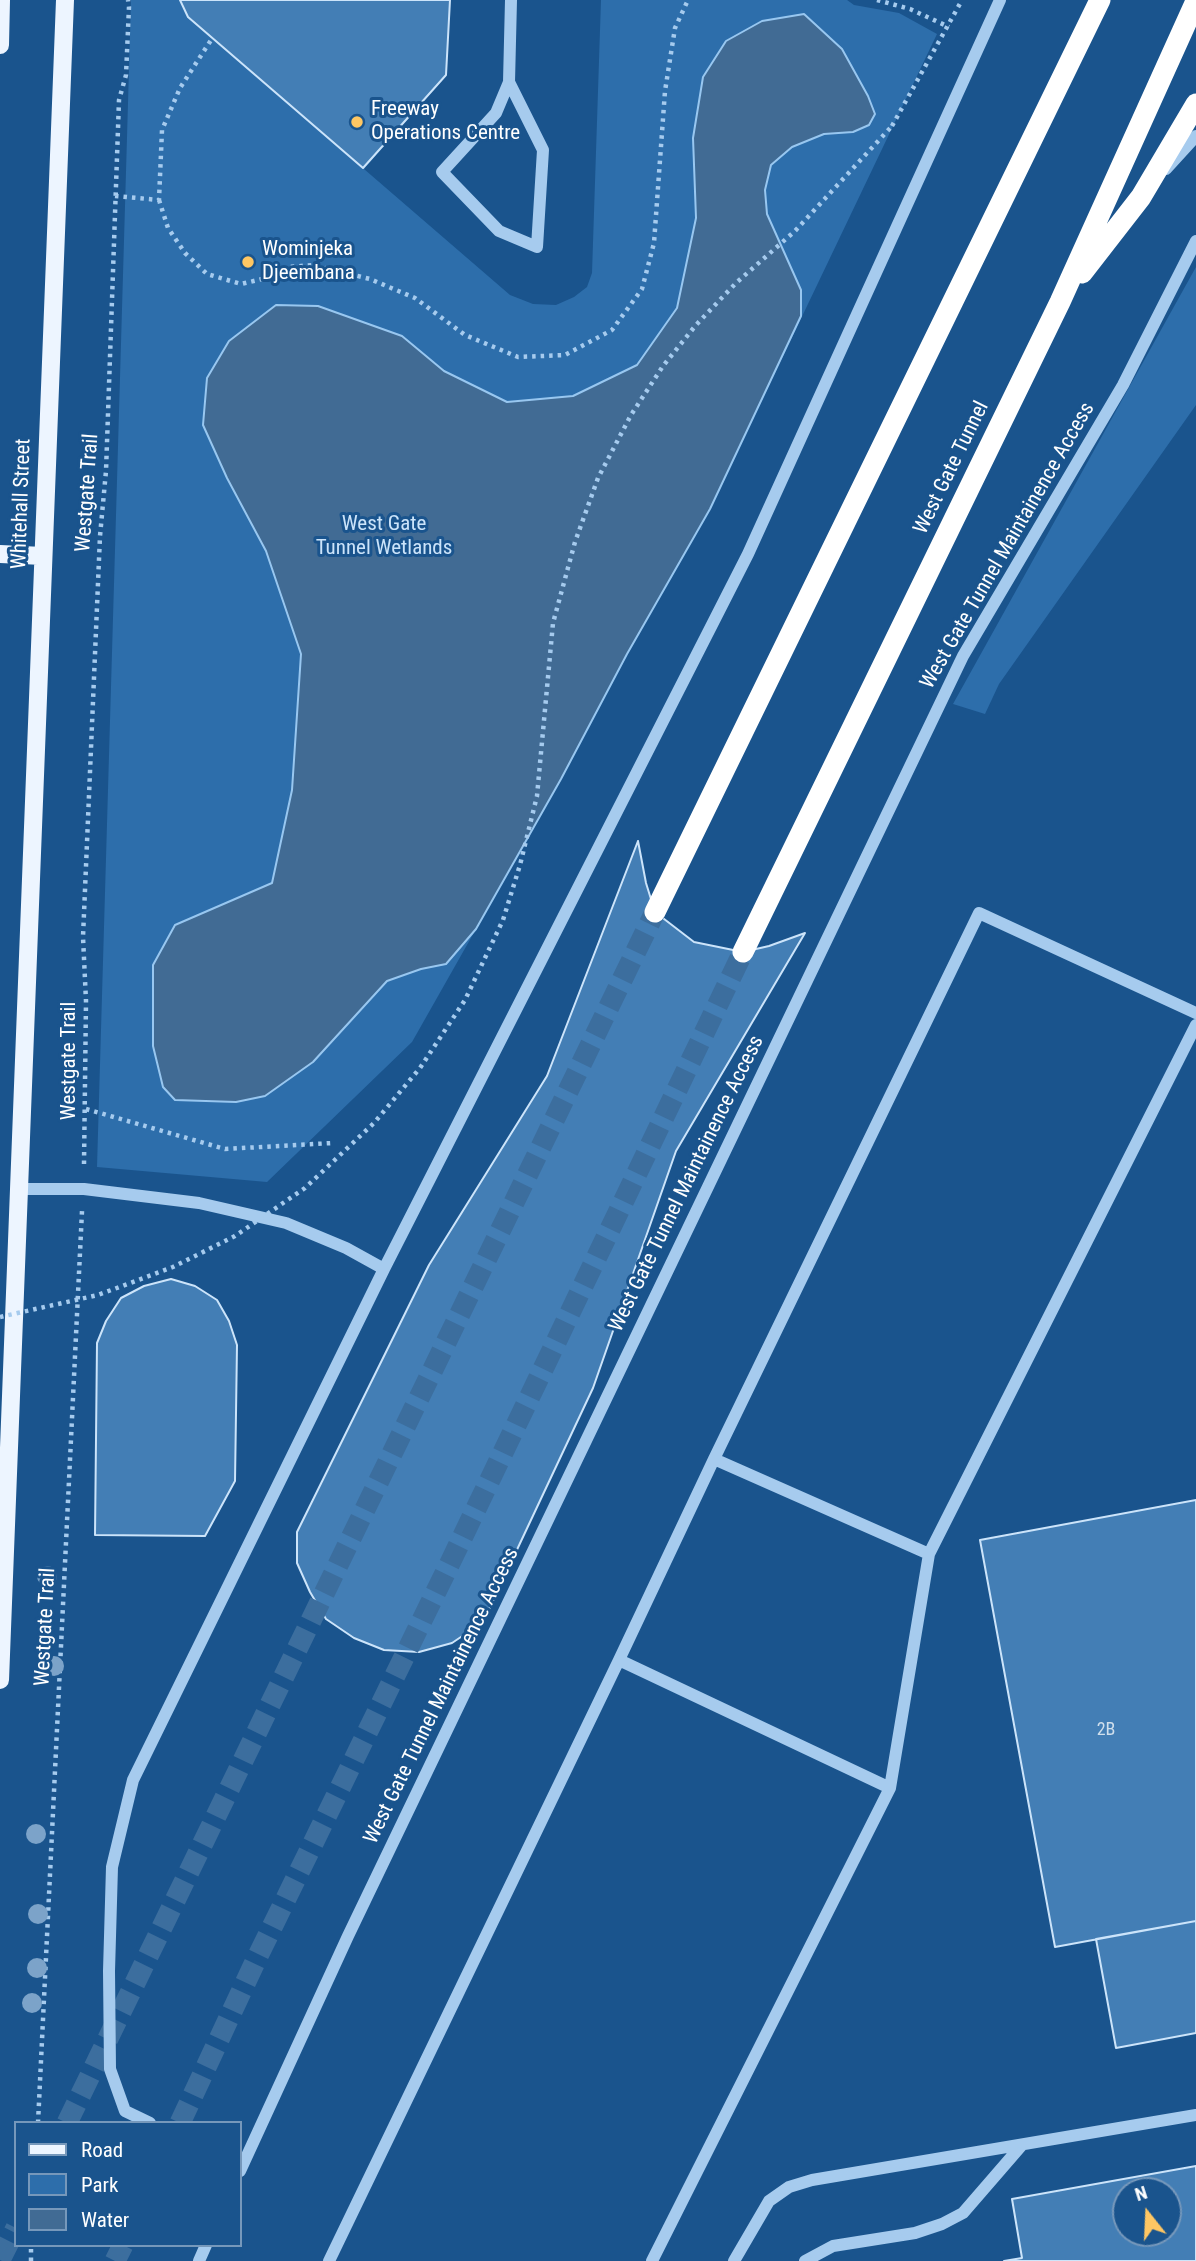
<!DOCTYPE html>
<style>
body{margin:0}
#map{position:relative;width:1196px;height:2261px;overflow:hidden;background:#1a548d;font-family:"Roboto Condensed",sans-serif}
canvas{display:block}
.legend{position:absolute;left:14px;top:2121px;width:228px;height:126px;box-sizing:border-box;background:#1a548d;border:2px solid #7698bb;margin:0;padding:9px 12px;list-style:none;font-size:21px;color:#fff}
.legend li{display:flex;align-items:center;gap:14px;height:35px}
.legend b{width:35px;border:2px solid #7698bb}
.north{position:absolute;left:1112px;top:2177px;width:70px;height:70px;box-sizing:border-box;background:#1a548d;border:2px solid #7698bb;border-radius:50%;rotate:342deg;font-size:19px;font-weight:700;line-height:28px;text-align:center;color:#fff}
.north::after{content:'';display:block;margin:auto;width:24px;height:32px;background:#ffc763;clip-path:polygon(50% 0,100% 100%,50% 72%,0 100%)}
</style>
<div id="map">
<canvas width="1196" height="2261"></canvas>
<ul class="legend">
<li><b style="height:9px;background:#edf5ff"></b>Road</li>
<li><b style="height:19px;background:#2d6eab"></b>Park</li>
<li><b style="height:19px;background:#416b94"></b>Water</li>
</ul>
<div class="north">N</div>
</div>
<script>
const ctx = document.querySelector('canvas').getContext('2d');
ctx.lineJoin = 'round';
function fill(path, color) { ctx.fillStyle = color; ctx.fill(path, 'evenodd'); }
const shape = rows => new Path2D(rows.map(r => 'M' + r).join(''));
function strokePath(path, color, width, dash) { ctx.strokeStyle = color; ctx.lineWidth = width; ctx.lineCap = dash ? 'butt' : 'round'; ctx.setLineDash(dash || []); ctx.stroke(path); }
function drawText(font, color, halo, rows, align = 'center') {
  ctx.font = font + ' "Roboto Condensed",sans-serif'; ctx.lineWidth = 6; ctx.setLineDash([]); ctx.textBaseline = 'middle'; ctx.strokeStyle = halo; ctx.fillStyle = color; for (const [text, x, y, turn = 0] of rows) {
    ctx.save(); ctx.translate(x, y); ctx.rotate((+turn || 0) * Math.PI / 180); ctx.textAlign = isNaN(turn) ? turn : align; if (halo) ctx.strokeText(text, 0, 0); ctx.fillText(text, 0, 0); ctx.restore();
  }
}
fill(shape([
 [131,0,450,0,446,75,364,169,510,295,533,304,556,305,574,297,587,287,592,273,601,0,847,0,854,5,899,13,937,34,710,509,627,654,561,779,412,1042,267,1182,97,1167],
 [1196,267,1196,405,999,684,985,714,953,704]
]), '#2d6eab');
const water = shape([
 [804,14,842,49,868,96,875,114,869,125,853,132,824,134,792,147,771,165,765,190,767,214,801,290,801,316,710,509,627,654,561,779,476,929,446,964,421,969,387,981,313,1062,265,1096,236,1102,175,1100,163,1087,153,1046,153,965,175,925,272,883,292,790,301,654,266,551,227,478,203,425,207,378,229,341,276,305,318,306,402,336,444,371,507,402,573,396,637,365,677,308,696,218,693,138,703,77,726,41,762,21,804,14]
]);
fill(water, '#416b94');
strokePath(water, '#98c7f0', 2);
const building = shape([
 [180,0,450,0,446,75,363,168,188,17,180,0],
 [638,841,646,883,655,912,694,942,743,952,769,946,805,933,676,1151,593,1388,483,1622,452,1643,419,1652,384,1650,354,1638,326,1619,310,1592,297,1563,297,1532,429,1265,547,1076,638,841],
 [171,1279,195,1286,217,1300,229,1321,237,1345,235,1481,205,1536,95,1535,97,1343,106,1321,121,1298,144,1286,171,1279],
 [1196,1500,1196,1921,1055,1947,980,1540,1196,1500],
 [1196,1921,1196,2033,1116,2048,1096,1939,1196,1921],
 [1196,2166,1196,2261,1004,2261,1022,2258,1012,2199,1196,2166],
 [1126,2191,1168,2191,1168,2233,1126,2233,1126,2191]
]);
fill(building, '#437eb5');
strokePath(building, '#cce4fa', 2);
strokePath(shape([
 [67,2123,655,912],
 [180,2123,255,1962,450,1563,743,952],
 [0,2260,16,2228],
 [115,2261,123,2245]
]), '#3c6e9e', 21, [21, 10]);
strokePath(shape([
 [877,0,910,9,949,27],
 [892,126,962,0],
 [115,196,159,200,162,130,180,88,213,37],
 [159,200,168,228,185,253,207,274,241,284,262,279,289,267,313,265,370,279,415,298,465,335,518,357,565,355,612,330,642,289,654,243,665,91,675,28,688,0],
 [86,1109,225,1149,333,1143],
 [84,1164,86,1001,83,937,100,536,106,471,119,100,126,75,129,7,128,0],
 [38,2123,82,1211],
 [31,2261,31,2245]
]), '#a6cbee', 4.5, [3.5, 5]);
strokePath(shape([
 [509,82,543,150,537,247,499,231,442,172,496,113,509,82,511,0],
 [1166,169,1196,136],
 [18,1189,84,1189,199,1203,286,1223,346,1248,384,1269,748,554,1000,0],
 [714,1459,929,1554],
 [619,1660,890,1788],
 [150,2123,125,2111,110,2069,109,1971,112,1867,133,1780,384,1269],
 [240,2171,348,1936,963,656,1123,385,1196,241],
 [199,2261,206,2245],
 [329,2261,619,1660,714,1459,979,913,1196,1013],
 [652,2261,890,1788,929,1554,1196,1025],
 [734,2261,769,2201,789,2187,812,2180,1196,2115],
 [805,2261,833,2246,915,2233,942,2224,963,2213,1021,2146]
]), '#a6cbee', 12);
strokePath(shape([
 [0,45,1,0],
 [0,554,43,556],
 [0,1680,65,0]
]), '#edf5ff', 18);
strokePath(shape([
 [1082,273,1141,197,1196,104],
 [655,912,1100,0],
 [743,952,1060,302,1196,1]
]), '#fff', 21);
strokePath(shape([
 [0,1317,98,1295,173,1267,235,1236,305,1188,374,1123,420,1068,465,1000,503,920,520,865,537,796,553,623,575,542,598,478,631,415,663,366,696,325,736,283,795,231,892,126]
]), '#a6cbee', 4.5, [3.5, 5]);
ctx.fillStyle = '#7ca3c9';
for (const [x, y] of [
 [47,1576],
 [54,1666],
 [36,1834],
 [38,1914],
 [37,1968],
 [32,2003]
]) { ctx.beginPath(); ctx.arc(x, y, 10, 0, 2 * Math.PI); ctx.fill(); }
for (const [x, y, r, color] of [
 [357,122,7,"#ffc763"],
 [248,262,7,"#ffc763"]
]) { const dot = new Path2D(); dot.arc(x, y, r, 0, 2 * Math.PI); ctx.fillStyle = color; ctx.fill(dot); strokePath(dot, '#1a548d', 2.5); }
drawText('18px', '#d0dfec', null, [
 ["2B",1106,1730]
]);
drawText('21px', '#fff', '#1a548d', [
 ["Freeway",371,110],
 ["Operations Centre",371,134],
 ["Wominjeka",262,250],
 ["Djeembana",262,274]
], 'left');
drawText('21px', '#fff', '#1a548d', [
 ["West Gate Tunnel",952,468,-64],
 ["Westgate Trail",88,493,-86],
 ["Whitehall Street",22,504,-88],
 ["West Gate Tunnel Maintainence Access",1008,546,-60],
 ["Westgate Trail",70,1061,-90],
 ["West Gate Tunnel Maintainence Access",687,1184,-64],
 ["Westgate Trail",46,1627,-87],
 ["West Gate Tunnel Maintainence Access",442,1696,-64]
]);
drawText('21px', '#cce4fa', '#1a548d', [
 ["West Gate",384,525],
 ["Tunnel Wetlands",384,549]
]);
</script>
